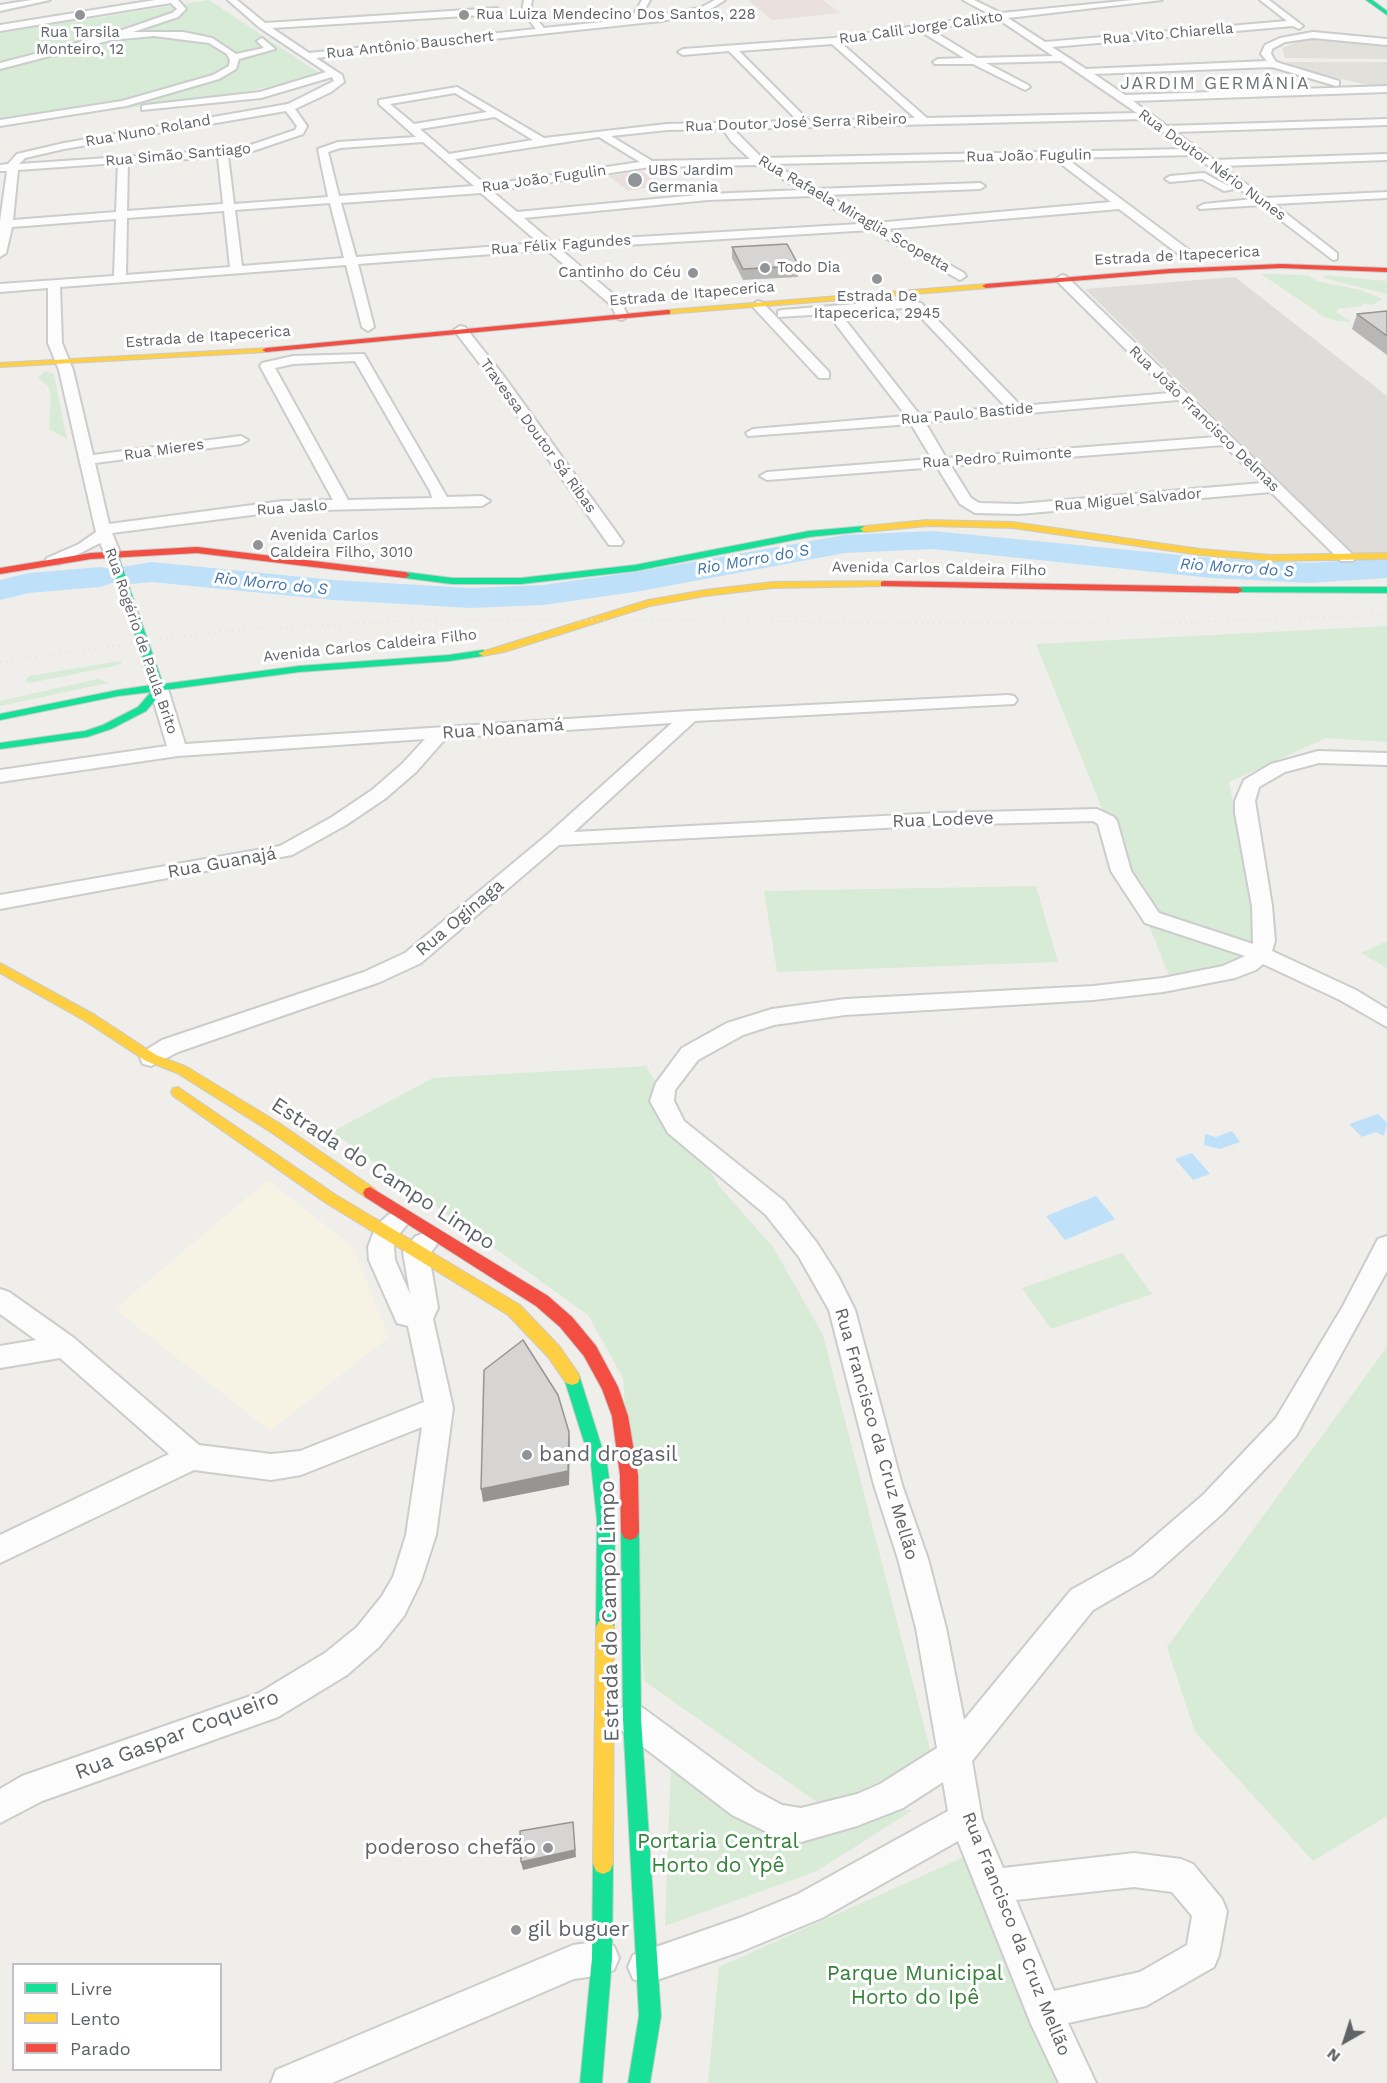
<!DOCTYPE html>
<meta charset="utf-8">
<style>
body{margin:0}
#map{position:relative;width:1387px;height:2083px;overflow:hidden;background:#efeeea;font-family:"Work Sans",sans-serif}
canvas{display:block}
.legend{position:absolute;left:12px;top:1963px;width:210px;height:108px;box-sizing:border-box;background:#fff;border:2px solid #bfc1c3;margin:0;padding:8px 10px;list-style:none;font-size:18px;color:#5f6368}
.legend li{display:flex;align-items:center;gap:12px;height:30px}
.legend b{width:30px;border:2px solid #bfc1c3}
.north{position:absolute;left:1315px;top:2011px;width:60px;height:60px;-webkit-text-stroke:4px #fff;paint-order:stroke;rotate:219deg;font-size:16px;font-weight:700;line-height:24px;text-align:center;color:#5f6368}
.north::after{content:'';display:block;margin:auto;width:21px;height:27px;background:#5f6368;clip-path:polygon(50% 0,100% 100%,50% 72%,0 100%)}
</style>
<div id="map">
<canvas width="1387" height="2083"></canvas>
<ul class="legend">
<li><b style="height:8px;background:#16e098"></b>Livre</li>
<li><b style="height:8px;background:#ffcf43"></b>Lento</li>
<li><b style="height:8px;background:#f24e42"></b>Parado</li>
</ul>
<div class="north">N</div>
</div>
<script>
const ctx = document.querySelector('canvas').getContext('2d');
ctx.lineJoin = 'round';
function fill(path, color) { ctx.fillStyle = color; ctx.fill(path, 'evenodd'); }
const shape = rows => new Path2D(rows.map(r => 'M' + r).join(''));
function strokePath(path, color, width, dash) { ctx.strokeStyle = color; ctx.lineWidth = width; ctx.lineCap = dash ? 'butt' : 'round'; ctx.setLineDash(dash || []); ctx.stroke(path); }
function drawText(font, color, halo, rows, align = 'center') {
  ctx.font = font + ' "Work Sans",sans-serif'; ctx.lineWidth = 6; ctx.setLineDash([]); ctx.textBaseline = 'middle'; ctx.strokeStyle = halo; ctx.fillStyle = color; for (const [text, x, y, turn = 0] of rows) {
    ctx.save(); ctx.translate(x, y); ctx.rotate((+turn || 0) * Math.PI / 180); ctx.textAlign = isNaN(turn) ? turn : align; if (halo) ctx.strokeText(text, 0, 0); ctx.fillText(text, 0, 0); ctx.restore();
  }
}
fill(shape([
 [268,1180,353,1247,389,1337,270,1431,115,1309]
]), '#f7f3e4');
fill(shape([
 [1235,277,1387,396,1387,552,1356,556,1085,289]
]), '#dfddda');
fill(shape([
 [1305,39,1333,39,1387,45,1387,59,1285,58,1282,48],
 [1285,62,1387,62,1387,85,1368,85,1316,73]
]), '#e2e0da');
fill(shape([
 [748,0,823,0,841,13,772,20],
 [642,171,662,185,628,191,609,176]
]), '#eae0de');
fill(shape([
 [209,0,322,75,227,96,0,124,0,33],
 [1261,274,1307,275,1317,281,1360,290,1383,299,1372,305,1364,303,1361,306,1338,309,1336,312,1352,322,1338,321,1326,318],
 [1324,275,1387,281,1387,294,1324,278],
 [45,371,54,374,67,439,49,429,51,397,48,386,38,378],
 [1387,626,1387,742,1326,738,1229,782,1261,954,1172,983,1036,644],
 [120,661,122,663,114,666,30,683,25,681,29,676],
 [98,679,108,683,0,706,0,701],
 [1036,886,1058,962,777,972,764,891],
 [1387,941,1387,968,1361,953],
 [646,1066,719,1186,773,1247,823,1335,932,1757,824,1807,644,1681,623,1378,588,1315,332,1132,433,1078],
 [1122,1253,1152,1294,1051,1329,1022,1288],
 [1387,1347,1387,1816,1313,1861,1195,1732,1167,1647],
 [671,1763,764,1825,857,1810,913,1810,817,1871,665,1926],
 [964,1857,1068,2083,708,2083,719,1967]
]), '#d8ebd6');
fill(shape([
 [1378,1114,1387,1123,1384,1136,1376,1132,1362,1137,1349,1124],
 [1232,1131,1240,1142,1220,1149,1204,1145,1205,1134,1216,1137],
 [1192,1153,1210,1174,1193,1180,1175,1159],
 [1096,1196,1115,1219,1065,1240,1046,1216]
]), '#bfe0f9');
fill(shape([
 [933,531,1211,558,1309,563,1387,558,1387,578,1309,583,1211,578,933,549,845,553,635,592,543,605,471,608,333,600,152,582,121,585,112,583,100,587,29,593,0,600,0,580,29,573,100,567,109,569,152,562,333,580,471,588,543,585,635,572,845,535,933,531]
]), '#bfe0f9');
const street = shape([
 [31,0,50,0,0,11,0,5,31,0],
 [155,0,178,0,186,9,178,17,133,32,183,32,212,38,236,54,264,48,257,41,262,38,275,49,239,59,236,69,219,79,126,106,0,126,0,120,122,101,213,75,229,66,230,60,227,54,209,43,154,36,111,40,0,69,0,63,108,35,172,13,177,9,171,3,0,31,0,25,155,0],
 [228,0,237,0,265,23,497,8,501,11,497,14,272,28,309,53,536,29,522,11,524,0,532,0,530,11,544,28,631,19,642,0,650,0,640,18,700,8,715,0,725,0,706,12,661,21,316,58,342,75,344,82,331,92,295,109,307,126,303,134,244,154,228,156,234,204,328,197,318,149,338,142,416,137,379,104,379,100,457,87,544,138,667,124,798,121,729,51,683,55,678,52,683,49,834,38,991,15,963,0,974,0,1001,13,1133,0,1162,0,1008,18,1045,42,1287,21,1260,0,1269,0,1303,26,1299,29,1293,26,1052,47,1086,69,1267,61,1261,54,1265,45,1280,38,1313,32,1387,39,1387,45,1313,38,1285,42,1272,49,1271,54,1276,62,1339,81,1339,85,1336,86,1272,67,1094,74,1125,95,1387,86,1387,92,1133,101,1167,126,1387,119,1387,125,1175,132,1214,160,1387,154,1387,160,1222,166,1265,198,1387,192,1387,198,1274,204,1337,253,1337,259,1333,260,1261,205,1200,209,1198,207,1204,204,1253,199,1194,155,1066,158,1193,253,1193,259,1185,259,1119,209,886,229,964,273,966,276,960,280,871,230,560,249,620,300,628,316,622,320,618,319,611,305,547,250,358,264,374,327,368,331,362,327,346,265,60,287,62,343,73,370,93,455,241,436,248,440,241,444,95,463,109,524,283,501,333,500,260,366,262,363,293,356,364,354,447,497,482,496,490,501,482,506,283,511,112,533,121,555,119,558,107,558,100,543,59,564,47,564,45,561,47,558,79,544,96,532,59,370,48,343,48,288,0,292,0,284,114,276,116,219,12,227,6,253,0,257,0,221,7,171,0,171,0,165,8,164,17,154,64,143,288,104,334,81,332,77,261,98,142,110,142,106,146,105,260,92,326,72,260,28,228,0],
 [998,19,1053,56,977,58,930,29,998,19],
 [920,31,964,58,938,59,933,62,935,64,973,64,1025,90,1030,87,1028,85,986,63,1061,61,1137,113,927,118,841,43,920,31],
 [832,44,915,118,809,121,739,51,832,44],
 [455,93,487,112,414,124,390,104,455,93],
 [286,111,297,126,295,130,239,149,19,164,25,158,64,149,286,111],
 [495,117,533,140,449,154,420,129,495,117],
 [1145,119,1186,149,762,158,733,129,1145,119],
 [723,129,731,141,750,159,652,161,611,136,667,130,723,129],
 [599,137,640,162,486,185,455,159,599,137],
 [423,142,474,186,339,196,328,152,340,148,423,142],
 [218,157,223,204,127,211,128,163,218,157],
 [1053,158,1111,202,875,223,827,195,980,189,985,186,980,183,816,189,773,164,1053,158],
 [118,163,116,212,13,220,18,170,118,163],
 [758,165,802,190,708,194,517,212,492,191,650,167,758,165],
 [481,193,539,243,356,257,341,203,481,193],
 [812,196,860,224,552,242,524,218,708,200,812,196],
 [330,203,344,258,242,266,235,210,330,203],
 [224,211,230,267,126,275,127,218,224,211],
 [355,361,430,491,432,498,348,500,275,368,293,364,355,361],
 [1204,173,1234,189,1224,191,1202,179,1170,182,1165,179,1170,176,1204,173],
 [1062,275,1066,276,1353,555,1355,558,1353,561,1341,561,1271,492,1019,514,975,513,960,504,937,467,767,480,760,476,767,472,932,459,911,424,748,436,746,433,753,429,906,416,828,314,778,317,778,311,782,310,904,300,921,303,1021,406,1170,393,1058,282,1056,279,1062,275],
 [904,308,913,309,1006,407,919,414,840,313,904,308],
 [1178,400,1216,437,946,458,925,422,1178,400],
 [1224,445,1262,483,1019,504,979,503,971,498,951,466,1224,445],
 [758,301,762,302,829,372,829,378,819,378,754,308,752,305,758,301],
 [460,326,465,327,503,375,621,539,623,542,621,545,609,545,493,381,454,330,460,326],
 [159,684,168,689,185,744,690,711,1008,695,1014,696,1017,700,1014,704,695,721,574,832,941,813,1097,809,1114,817,1117,821,1131,871,1159,913,1253,944,1252,906,1235,813,1235,801,1244,780,1271,764,1318,751,1387,753,1387,765,1319,763,1285,772,1259,787,1255,801,1272,906,1275,941,1272,951,1356,990,1387,1009,1387,1027,1340,1000,1263,964,1256,970,1235,978,1163,992,1093,1000,845,1015,774,1025,743,1035,698,1060,675,1090,674,1101,684,1121,784,1201,817,1243,838,1276,855,1310,902,1485,928,1559,946,1628,964,1720,1071,1590,1132,1556,1203,1495,1276,1418,1343,1306,1378,1239,1387,1236,1387,1271,1296,1436,1223,1513,1152,1576,1093,1610,972,1761,982,1819,1003,1868,1134,1853,1181,1859,1193,1864,1222,1899,1227,1911,1219,1955,1214,1967,1146,2006,1068,2023,1096,2083,1059,2083,1031,2024,958,1841,822,1918,742,1951,645,1984,633,1979,628,1967,633,1955,742,1917,798,1894,948,1811,943,1782,903,1808,857,1826,801,1842,779,1838,732,1815,621,1730,616,1719,621,1708,632,1703,643,1708,756,1791,782,1805,801,1808,857,1794,880,1784,937,1748,916,1628,898,1559,874,1485,829,1310,799,1257,766,1215,668,1133,650,1101,656,1083,682,1048,727,1023,772,1009,845,999,1093,986,1163,978,1223,966,1245,956,1145,923,1111,871,1098,824,1093,821,941,825,559,845,421,963,380,982,178,1052,151,1066,143,1064,140,1058,143,1052,162,1040,364,972,405,953,547,835,672,723,446,738,416,772,386,798,346,825,292,855,0,909,0,895,280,846,332,817,372,790,402,764,425,739,178,756,0,782,0,770,167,746,150,689,159,684],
 [1134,1887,1172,1892,1192,1916,1187,1945,1140,1972,1054,1991,1016,1900,1134,1887],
 [397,1212,406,1215,409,1222,396,1238,394,1247,395,1260,410,1294,403,1252,407,1245,416,1236,425,1233,434,1236,438,1243,429,1255,438,1308,433,1319,453,1408,436,1535,421,1581,404,1616,379,1647,347,1675,278,1717,42,1801,0,1823,0,1789,22,1776,259,1693,325,1653,357,1627,382,1596,393,1577,406,1535,422,1427,301,1475,271,1480,194,1470,0,1563,0,1535,169,1454,60,1358,0,1368,0,1346,36,1340,0,1314,0,1289,9,1292,74,1338,199,1445,271,1454,300,1451,424,1402,408,1326,397,1323,369,1260,368,1247,376,1226,388,1215,397,1212],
 [602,1941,614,1946,619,1958,614,1970,602,1975,574,1979,332,2083,271,2083,276,2070,573,1945,602,1941]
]);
const fast = shape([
 [1366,0,1372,0,1387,11,1387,15,1366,0],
 [865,526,868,527,868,531,809,537,635,571,521,584,452,584,405,578,400,575,405,572,452,578,521,578,635,565,809,531,865,526],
 [113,552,118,555,163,684,299,666,449,655,483,650,488,653,483,656,449,661,299,672,164,690,146,711,111,729,87,737,0,749,0,743,85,731,103,725,138,707,151,692,118,696,0,720,0,714,118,690,152,685,108,555,113,552],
 [1238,587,1387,587,1387,593,1235,592,1233,590,1238,587],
 [572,1371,578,1373,580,1378,607,1464,615,1520,614,1627,611,1633,605,1636,599,1633,596,1627,597,1520,591,1464,564,1378,566,1373,572,1371],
 [630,1524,636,1526,639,1532,641,1719,661,2016,650,2083,628,2083,639,2016,623,1719,621,1532,624,1526,630,1524],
 [603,1854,610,1857,613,1864,612,1958,602,2083,580,2083,592,1958,593,1864,596,1857,603,1854]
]);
const slow = shape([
 [986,284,989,284,989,288,667,314,663,312,667,310,986,284],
 [269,348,269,352,266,352,0,367,0,363,269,348],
 [927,520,1013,522,1200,549,1271,555,1387,553,1387,559,1271,561,1200,555,1013,528,927,526,865,532,860,529,865,526,927,520],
 [884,581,887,582,887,586,773,588,705,596,650,606,504,652,483,656,478,653,648,600,705,590,773,582,884,581],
 [0,963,95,1015,156,1055,187,1067,279,1123,375,1189,377,1193,375,1197,365,1197,269,1131,177,1073,146,1061,85,1021,0,973,0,963],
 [178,1087,336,1195,520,1305,560,1347,578,1373,580,1378,578,1383,572,1385,566,1383,548,1357,508,1315,326,1203,173,1096,171,1092,173,1088,178,1087],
 [605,1618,611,1621,614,1627,613,1864,610,1871,603,1874,596,1871,593,1864,596,1627,599,1621,605,1618]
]);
const jam = shape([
 [1281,264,1387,268,1387,272,1281,268,1170,273,986,288,982,286,986,284,1170,269,1281,264],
 [667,310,670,310,670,314,266,352,262,350,266,348,667,310],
 [197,547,405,572,410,575,405,578,197,553,91,559,0,574,0,568,91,553,197,547],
 [884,581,1238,587,1243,590,1238,593,881,586,881,582,884,581],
 [370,1187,548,1296,572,1317,596,1346,618,1387,628,1416,638,1475,639,1532,636,1538,630,1540,624,1538,621,1532,620,1475,612,1416,602,1389,584,1356,560,1327,536,1306,365,1197,363,1193,365,1189,370,1187]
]);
strokePath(street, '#cbcccc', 4);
strokePath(fast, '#cacacb', 2);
strokePath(slow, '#cacacb', 2);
strokePath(jam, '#cacacb', 2);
fill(street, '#fdfcfc');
fill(fast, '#16e098');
fill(slow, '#ffcf43');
fill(jam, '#f24e42');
strokePath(shape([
 [0,662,220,631,440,619,1144,624,1387,615]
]), '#e4e4e4', 3, [1, 5]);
fill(shape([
 [732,247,799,266,798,277,743,280,732,258],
 [1387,311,1387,355,1352,329,1357,314]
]), '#b8b7b5');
fill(shape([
 [569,1432,570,1446,569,1485,483,1502,481,1489],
 [573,1822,576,1857,523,1870,521,1862]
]), '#969594');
const building = shape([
 [787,244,799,266,743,269,732,247,787,244],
 [1387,311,1387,336,1357,314,1387,311],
 [523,1340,558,1395,569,1432,568,1471,481,1489,484,1370,523,1340],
 [573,1822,575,1850,521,1862,520,1831,573,1822]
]);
fill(building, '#d6d5d3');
strokePath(building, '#969594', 1.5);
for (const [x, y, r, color] of [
 [80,15,6,"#919496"],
 [464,15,6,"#919496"],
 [635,180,8,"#919496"],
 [765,268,6,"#919496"],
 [693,273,6,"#919496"],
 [877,279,6,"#919496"],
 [258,545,6,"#919496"],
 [527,1455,6,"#919496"],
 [548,1848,6,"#919496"],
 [516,1930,6,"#919496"]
]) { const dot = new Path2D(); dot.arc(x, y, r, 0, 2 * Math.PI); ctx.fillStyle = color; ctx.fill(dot); strokePath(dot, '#fff', 2); }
drawText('15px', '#5f6368', '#fff', [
 ["Rua Luiza Mendecino Dos Santos, 228",476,15],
 ["Rua Tarsila",80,33,"center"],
 ["Monteiro, 12",80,50,"center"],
 ["UBS Jardim",648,171],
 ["Germania",648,188],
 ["Todo Dia",777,268],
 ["Cantinho do Céu",681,273,"right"],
 ["Estrada De",877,297,"center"],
 ["Itapecerica, 2945",877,314,"center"],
 ["Avenida Carlos",270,536],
 ["Caldeira Filho, 3010",270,553]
], 'left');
drawText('15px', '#5f6368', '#fff', [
 ["Rua Calil Jorge Calixto",921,28,-8],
 ["Rua Vito Chiarella",1168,34,-5],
 ["Rua Antônio Bauschert",410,45,-6],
 ["Rua Doutor José Serra Ribeiro",796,123,-2],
 ["Rua Nuno Roland",148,131,-10],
 ["Rua Simão Santiago",178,155,-5],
 ["Rua João Fugulin",1029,156,-1],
 ["Rua Doutor Nério Nunes",1212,165,36],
 ["Rua João Fugulin",544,179,-8],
 ["Rua Rafaela Miraglia Scopetta",854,214,30],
 ["Rua Félix Fagundes",561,245,-4],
 ["Estrada de Itapecerica",1177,256,-3],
 ["Estrada de Itapecerica",692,294,-5],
 ["Estrada de Itapecerica",208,337,-4],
 ["Rua Paulo Bastide",967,414,-5],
 ["Rua João Francisco Delmas",1204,419,44],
 ["Travessa Doutor Sá Ribas",538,436,54],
 ["Rua Mieres",164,450,-8],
 ["Rua Pedro Ruimonte",997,458,-4],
 ["Rua Miguel Salvador",1128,500,-5],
 ["Rua Jaslo",292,508,-4],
 ["Avenida Carlos Caldeira Filho",939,569,1],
 ["Rua Rogério de Paula Brito",141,641,71],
 ["Avenida Carlos Caldeira Filho",370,646,-6]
]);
drawText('italic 16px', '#4174aa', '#fff', [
 ["Rio Morro do S",753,560,-10],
 ["Rio Morro do S",1237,568,4],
 ["Rio Morro do S",271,584,6]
]);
ctx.letterSpacing = '1.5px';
drawText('18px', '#70757a', '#fff', [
 ["JARDIM GERMÂNIA",1215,84]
]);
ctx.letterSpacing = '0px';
drawText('18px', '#5f6368', '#fff', [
 ["Rua Noanamá",503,729,-4],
 ["Rua Lodeve",943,820,-2],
 ["Rua Guanajá",222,863,-10],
 ["Rua Oginaga",460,918,-40],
 ["Rua Francisco da Cruz Mellão",876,1434,74],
 ["Rua Francisco da Cruz Mellão",1016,1934,68]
]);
drawText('21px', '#5f6368', '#fff', [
 ["Estrada do Campo Limpo",383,1174,33],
 ["Estrada do Campo Limpo",610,1611,-91],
 ["Rua Gaspar Coqueiro",177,1735,-21]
]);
drawText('21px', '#5f6368', '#fff', [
 ["band drogasil",539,1455],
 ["poderoso chefão",536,1848,"right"],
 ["gil buguer",528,1930]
], 'left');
drawText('21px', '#348238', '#fff', [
 ["Portaria Central",718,1842],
 ["Horto do Ypê",718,1866],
 ["Parque Municipal",915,1974],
 ["Horto do Ipê",915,1998]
]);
</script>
